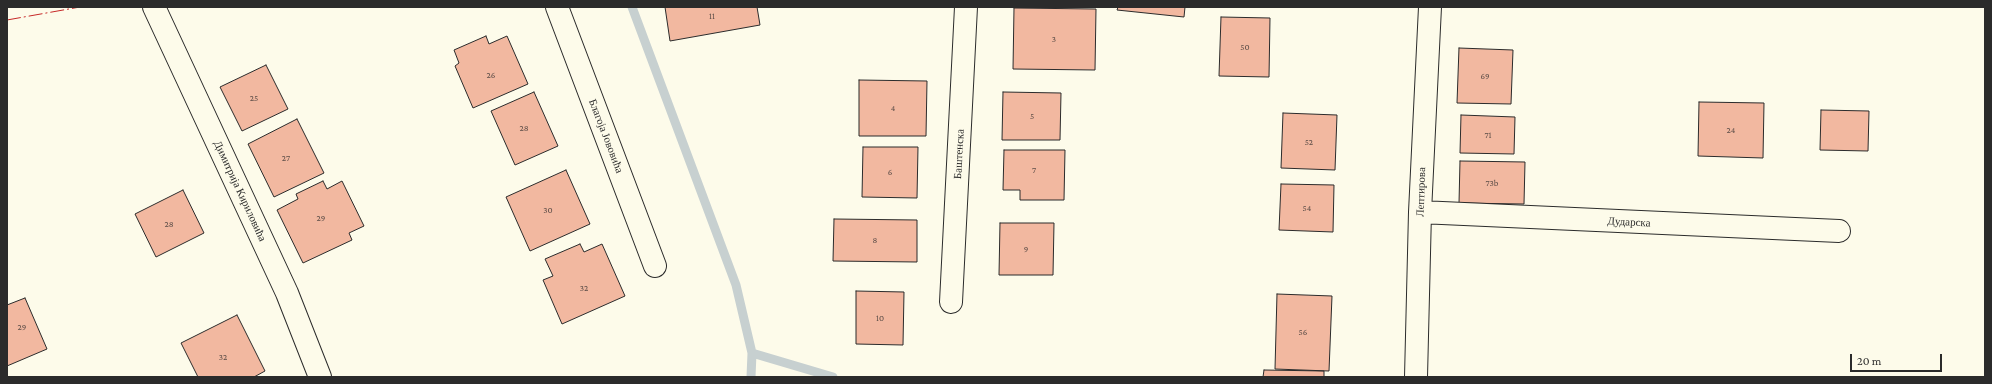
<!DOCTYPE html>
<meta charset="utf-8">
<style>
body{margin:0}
#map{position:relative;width:1992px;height:384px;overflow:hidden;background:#fdfbea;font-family:"Crimson Pro",serif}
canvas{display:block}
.frame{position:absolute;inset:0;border:8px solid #2b2b2b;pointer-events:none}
.scale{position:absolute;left:1850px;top:354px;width:92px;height:18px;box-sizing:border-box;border:2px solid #2b2b2b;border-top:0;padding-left:5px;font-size:12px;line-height:14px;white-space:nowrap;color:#2b2b2b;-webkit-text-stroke:3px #fdfbea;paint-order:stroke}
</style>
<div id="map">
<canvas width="1992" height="384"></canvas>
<div class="frame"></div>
<div class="scale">20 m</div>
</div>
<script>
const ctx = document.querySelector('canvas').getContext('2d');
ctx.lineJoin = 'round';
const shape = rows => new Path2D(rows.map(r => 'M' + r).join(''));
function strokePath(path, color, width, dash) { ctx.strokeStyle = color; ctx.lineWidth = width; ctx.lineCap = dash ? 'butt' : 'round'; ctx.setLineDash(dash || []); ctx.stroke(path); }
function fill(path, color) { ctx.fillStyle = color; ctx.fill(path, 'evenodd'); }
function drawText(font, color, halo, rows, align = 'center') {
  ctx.font = font + ' "Crimson Pro",serif'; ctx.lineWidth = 3; ctx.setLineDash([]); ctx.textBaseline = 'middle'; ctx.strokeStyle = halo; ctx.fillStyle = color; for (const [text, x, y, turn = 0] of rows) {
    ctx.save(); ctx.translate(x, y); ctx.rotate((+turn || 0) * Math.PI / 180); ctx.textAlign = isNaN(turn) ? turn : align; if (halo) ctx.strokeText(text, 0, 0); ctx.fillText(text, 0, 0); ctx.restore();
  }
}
strokePath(shape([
 [632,7,736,285,752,353,751,377],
 [752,353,833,377]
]), '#c7d0d0', 9);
const building = shape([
 [665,7,757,7,760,25,670,41,665,7],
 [1118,7,1185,7,1184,17,1117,10,1118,7],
 [1014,8,1096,9,1095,70,1013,69,1014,8],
 [1221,17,1270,18,1269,77,1219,76,1221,17],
 [486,36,489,44,507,36,528,84,473,108,455,66,459,63,454,50,486,36],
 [1459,48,1513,50,1511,104,1457,103,1459,48],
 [266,65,288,109,242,131,220,87,266,65],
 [859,80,927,81,926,136,859,136,859,80],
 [534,92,558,146,515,165,491,111,534,92],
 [1003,92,1061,93,1060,140,1002,140,1003,92],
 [1699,102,1764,103,1763,158,1698,156,1699,102],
 [1821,110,1869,111,1868,151,1820,150,1821,110],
 [1283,113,1337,115,1335,170,1281,168,1283,113],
 [1461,115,1515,117,1514,154,1460,153,1461,115],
 [297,119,324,173,274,197,248,144,297,119],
 [863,147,918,147,917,198,862,197,863,147],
 [1004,150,1065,150,1064,200,1020,200,1020,190,1003,190,1004,150],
 [1460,161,1525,162,1524,204,1459,203,1460,161],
 [566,170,590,224,530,251,506,197,566,170],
 [323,181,327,189,342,181,364,226,349,233,352,240,303,263,277,210,298,199,296,194,323,181],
 [1281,184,1334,185,1333,232,1279,230,1281,184],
 [183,190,204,233,156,257,135,214,183,190],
 [834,219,917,220,917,262,833,261,834,219],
 [1000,223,1054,223,1053,275,999,275,1000,223],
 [580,244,584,252,602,244,625,296,562,324,543,280,553,276,545,259,580,244],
 [856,291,904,292,903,345,856,344,856,291],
 [1277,294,1332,296,1329,371,1275,369,1277,294],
 [25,298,47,349,7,366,7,305,25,298],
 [237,315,265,371,254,377,198,377,181,343,237,315],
 [1264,370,1324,371,1324,377,1263,377,1264,370]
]);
fill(building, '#f2b8a0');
strokePath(building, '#2b2b2b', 1);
const minor = shape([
 [154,7,287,293,320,377],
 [557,7,655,266],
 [1420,212,1839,231],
 [951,302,966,7],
 [1416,377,1420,212,1430,7]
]);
strokePath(minor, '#2b2b2b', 24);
strokePath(minor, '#fdfbea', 22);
strokePath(shape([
 [7,20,80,7]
]), '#c62828', 1, [14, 3, 2, 3]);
drawText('9px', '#5d4e48', null, [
 ["11",712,16],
 ["3",1054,39],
 ["50",1245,47],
 ["26",491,75],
 ["69",1485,76],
 ["25",254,98],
 ["4",893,108],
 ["5",1032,116],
 ["28",524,128],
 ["24",1731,130],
 ["71",1488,135],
 ["52",1309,142],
 ["27",286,158],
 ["7",1034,170],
 ["6",890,172],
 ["73b",1492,183],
 ["54",1307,208],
 ["30",548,210],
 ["29",321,218],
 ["28",169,224],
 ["8",875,240],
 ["9",1026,249],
 ["32",584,288],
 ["10",880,318],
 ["29",22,327],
 ["56",1303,332],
 ["32",223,357]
]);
drawText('11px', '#2b2b2b', '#fdfbea', [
 ["Благоја Јововића",606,136,69],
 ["Баштенска",959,154,-87],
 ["Димитрија Кириловића",240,191,65],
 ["Лептирова",1421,192,-88],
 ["Дударска",1629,222,3]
]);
</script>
